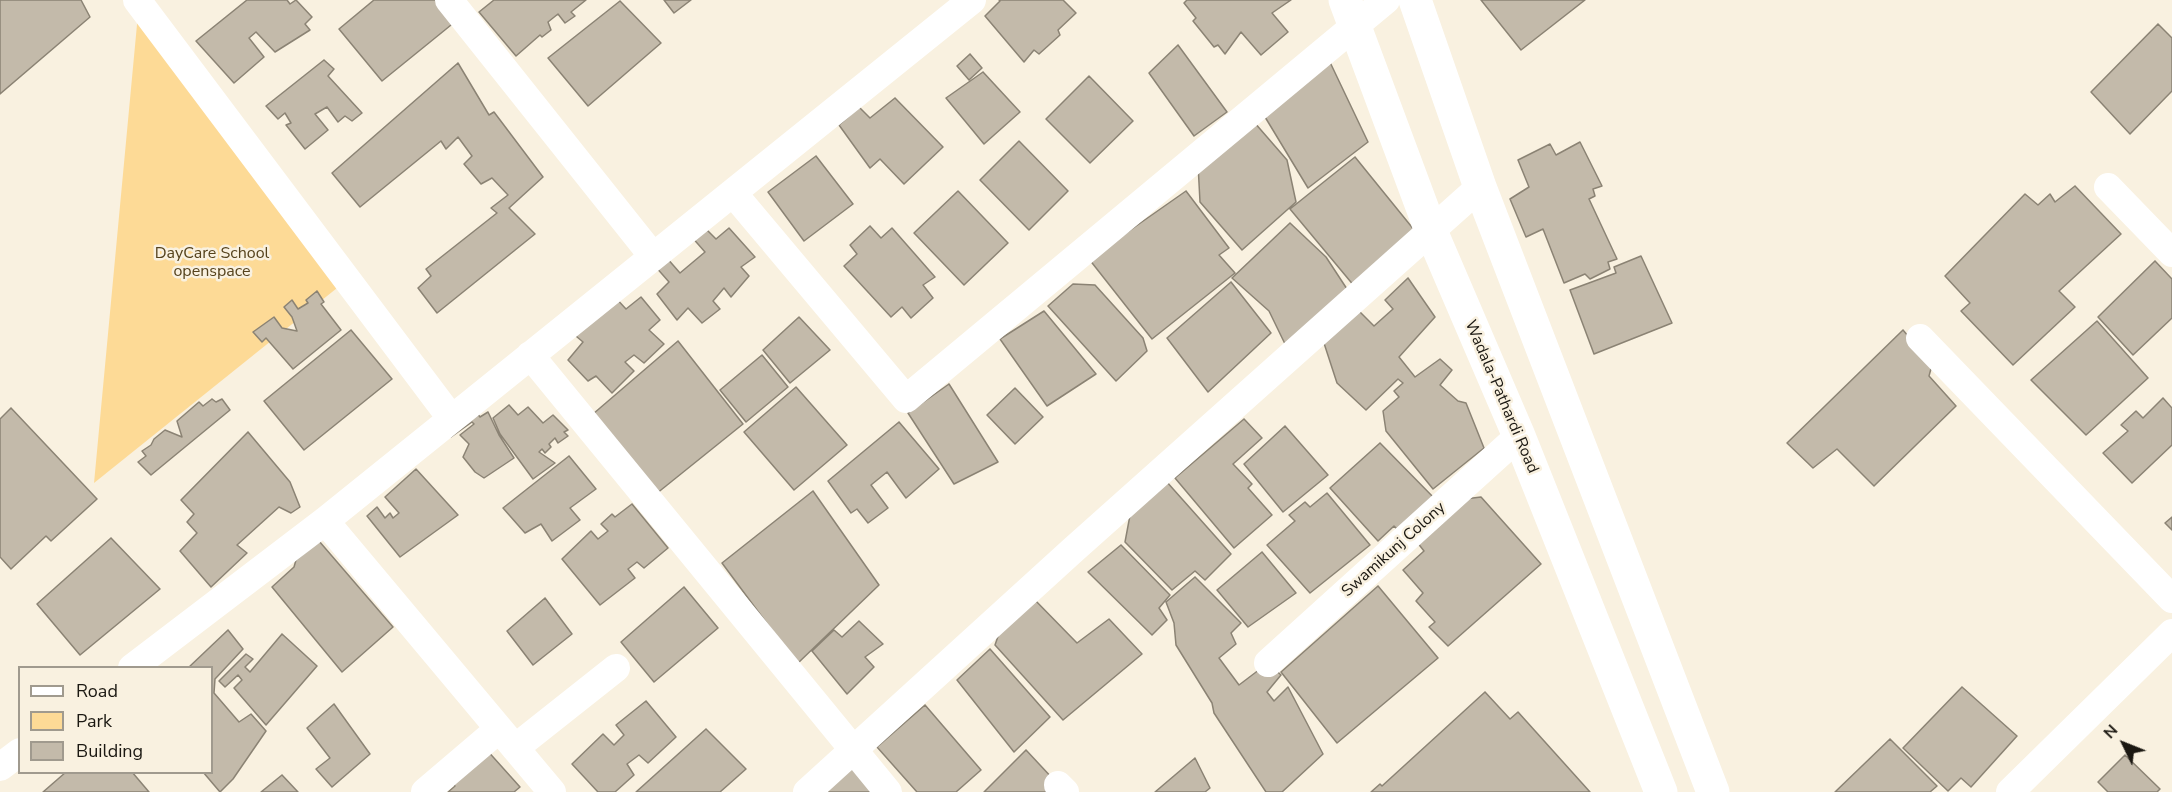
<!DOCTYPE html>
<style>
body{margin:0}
#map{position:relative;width:2172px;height:792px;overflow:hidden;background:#f9f1e0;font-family:"Nunito Sans",sans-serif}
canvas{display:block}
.legend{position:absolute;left:18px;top:666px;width:195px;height:108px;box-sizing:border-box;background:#f9f1e0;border:2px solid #a09a8e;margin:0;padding:8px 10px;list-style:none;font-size:18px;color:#1b1812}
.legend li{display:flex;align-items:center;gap:12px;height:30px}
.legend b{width:30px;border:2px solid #a09a8e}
.north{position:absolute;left:2094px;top:714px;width:60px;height:60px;-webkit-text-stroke:4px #f9f1e0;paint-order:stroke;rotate:313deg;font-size:16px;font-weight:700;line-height:24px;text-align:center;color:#1b1812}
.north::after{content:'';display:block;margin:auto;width:21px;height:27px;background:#1b1812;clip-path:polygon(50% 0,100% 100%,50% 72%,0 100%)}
</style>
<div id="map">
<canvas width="2172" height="792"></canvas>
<ul class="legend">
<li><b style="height:8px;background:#fff"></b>Road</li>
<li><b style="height:16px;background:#fdda96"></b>Park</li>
<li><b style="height:16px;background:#c3baaa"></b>Building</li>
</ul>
<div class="north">N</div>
</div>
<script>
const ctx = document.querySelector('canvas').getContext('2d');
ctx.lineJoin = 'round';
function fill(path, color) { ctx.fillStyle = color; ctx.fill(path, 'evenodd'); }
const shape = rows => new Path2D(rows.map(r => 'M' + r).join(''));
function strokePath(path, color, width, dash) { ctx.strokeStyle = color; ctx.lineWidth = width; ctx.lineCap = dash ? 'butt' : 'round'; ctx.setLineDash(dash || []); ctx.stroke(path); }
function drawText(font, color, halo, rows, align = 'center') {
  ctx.font = font + ' "Nunito Sans",sans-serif'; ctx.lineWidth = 5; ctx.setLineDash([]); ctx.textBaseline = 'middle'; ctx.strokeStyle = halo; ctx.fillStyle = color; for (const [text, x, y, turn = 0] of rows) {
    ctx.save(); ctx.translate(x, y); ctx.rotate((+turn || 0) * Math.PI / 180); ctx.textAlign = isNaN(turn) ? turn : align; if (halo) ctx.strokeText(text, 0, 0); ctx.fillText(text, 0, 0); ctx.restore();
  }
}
fill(shape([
 [139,3,347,280,94,483]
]), '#fdda96');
const building = shape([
 [0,0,81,0,90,17,0,94,0,0],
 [247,0,287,0,290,4,296,0,312,17,305,24,310,30,275,52,256,32,249,38,264,57,234,83,196,41,247,0],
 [374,0,439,0,456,21,382,81,339,29,374,0],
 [494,0,586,0,571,12,575,16,565,23,558,14,548,22,551,30,542,37,540,35,516,56,479,12,494,0],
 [664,0,691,0,674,13,664,0],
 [999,0,1063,0,1076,13,1058,30,1060,35,1039,54,1034,50,1024,62,985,16,1000,1,999,0],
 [1187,0,1291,0,1272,13,1288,32,1261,55,1241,32,1225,54,1218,45,1214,47,1193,21,1196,18,1184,3,1187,0],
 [1481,0,1585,0,1521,50,1481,0],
 [620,1,661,43,588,106,548,58,620,1],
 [2158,24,2172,38,2172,91,2130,134,2091,92,2158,24],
 [1178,45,1227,112,1194,136,1149,73,1178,45],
 [970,54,982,68,969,80,957,66,970,54],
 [1328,58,1368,142,1308,188,1262,112,1328,58],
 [324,60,334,69,328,76,362,113,352,121,345,116,338,122,327,107,315,114,328,130,305,149,286,125,291,123,285,113,278,119,266,106,324,60],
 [458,63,489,115,494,112,543,177,509,208,535,234,437,313,418,288,431,276,426,269,497,213,491,208,508,195,492,178,481,184,464,164,472,156,458,137,446,149,441,141,360,207,332,173,458,63],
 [983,72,1020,112,984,144,946,98,983,72],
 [1089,76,1133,121,1090,163,1046,119,1089,76],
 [895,98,943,147,904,184,880,159,870,168,839,125,859,107,870,118,895,98],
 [1254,122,1287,160,1296,202,1242,250,1200,202,1198,164,1254,122],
 [1019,141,1068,191,1029,230,980,180,1019,141],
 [1580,142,1602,186,1593,189,1595,196,1589,199,1617,259,1608,262,1610,269,1590,279,1585,274,1564,283,1543,229,1526,237,1510,199,1529,187,1518,160,1550,144,1556,155,1580,142],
 [816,156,853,204,804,241,768,192,816,156],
 [1355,157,1415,231,1355,287,1290,209,1355,157],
 [2075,186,2121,234,2059,291,2075,307,2013,365,1961,311,1970,303,1945,276,2025,194,2038,205,2050,194,2055,202,2075,186],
 [958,191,1008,243,964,285,914,233,958,191],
 [1186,191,1229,248,1219,255,1235,273,1152,339,1089,259,1186,191],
 [1290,223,1326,257,1347,289,1286,346,1269,311,1232,278,1290,223],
 [703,226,716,239,729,228,755,257,741,267,749,276,731,297,724,288,713,301,720,309,702,323,688,308,677,320,657,294,669,282,655,266,666,257,680,273,705,252,690,235,703,226],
 [870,226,881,238,892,228,935,277,923,285,933,298,911,318,902,307,891,317,844,266,857,254,850,245,870,226],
 [1641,256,1672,323,1594,354,1570,290,1616,273,1614,267,1641,256],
 [2155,261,2172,279,2172,318,2133,355,2098,317,2155,261],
 [1408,278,1435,317,1399,357,1415,377,1440,359,1452,370,1440,385,1458,401,1466,403,1484,448,1433,489,1386,431,1383,411,1399,397,1394,391,1403,383,1398,379,1366,410,1337,383,1321,334,1353,305,1374,326,1393,309,1385,300,1408,278],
 [1231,282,1271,333,1208,392,1167,338,1231,282],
 [1073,284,1095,285,1143,338,1147,351,1116,381,1048,306,1073,284],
 [317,291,324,302,321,304,341,330,293,369,266,338,262,342,253,332,274,317,282,328,297,331,292,317,284,307,292,300,298,309,308,303,306,300,317,291],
 [613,295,626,309,641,297,660,320,649,330,664,344,644,363,634,355,625,362,634,371,612,393,596,376,588,381,568,360,583,342,570,331,613,295],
 [1044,311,1096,374,1047,406,1000,339,1044,311],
 [799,317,830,350,790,383,763,350,799,317],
 [2097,321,2148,378,2086,435,2031,380,2097,321],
 [351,330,392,379,304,450,264,401,351,330],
 [1903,330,1932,365,1929,376,1956,406,1874,486,1837,449,1813,468,1787,443,1903,330],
 [678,341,743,424,656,494,593,414,678,341],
 [762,355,788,387,746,422,720,390,762,355],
 [949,384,998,462,954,484,908,413,949,384],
 [796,387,847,445,794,490,744,432,796,387],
 [1015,388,1043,417,1015,444,987,415,1015,388],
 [2163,398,2172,408,2172,445,2132,483,2103,453,2128,431,2121,425,2136,411,2143,418,2163,398],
 [212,399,216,402,222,399,230,410,151,475,138,462,146,456,142,451,151,445,154,439,165,430,182,437,177,421,199,402,203,406,212,399],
 [509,405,518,415,528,407,543,423,553,415,568,430,564,432,568,436,558,443,555,438,549,444,551,447,545,453,542,449,539,452,555,463,533,479,500,434,493,418,509,405],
 [472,406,480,417,488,412,499,435,514,458,484,478,475,472,463,457,469,444,460,435,474,424,472,422,451,437,472,406],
 [11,408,97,499,51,541,46,536,11,569,0,557,0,419,11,408],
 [1244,419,1262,438,1233,464,1252,484,1248,488,1272,515,1234,548,1175,478,1244,419],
 [899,422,939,469,906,498,887,472,871,485,888,508,868,523,857,509,851,513,828,481,899,422],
 [1285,426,1328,475,1283,512,1244,464,1285,426],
 [248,432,290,482,300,507,291,513,279,507,237,545,247,553,211,587,180,551,197,533,187,522,194,514,181,500,248,432],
 [1380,443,1439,503,1403,535,1394,526,1378,541,1330,488,1380,443],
 [569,456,596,489,570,508,580,520,552,541,541,524,525,533,503,508,569,456],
 [416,469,458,515,400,557,367,516,377,507,385,518,390,513,393,518,399,513,385,497,416,469],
 [1166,481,1231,554,1205,580,1195,571,1172,590,1125,542,1131,510,1166,481],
 [813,491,879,585,797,664,722,563,813,491],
 [1327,493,1370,545,1310,593,1267,545,1295,521,1289,515,1305,502,1310,507,1327,493],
 [1481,497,1541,564,1448,646,1429,627,1435,622,1416,601,1423,593,1403,570,1424,551,1413,537,1457,500,1481,497],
 [632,504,668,548,644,568,637,562,628,569,635,578,600,605,562,559,591,531,598,539,608,531,601,524,612,514,615,517,632,504],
 [2172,517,2172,530,2165,523,2172,517],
 [111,538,160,589,80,655,37,604,111,538],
 [319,541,393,627,342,672,272,587,294,567,296,560,319,541],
 [1121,545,1170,595,1159,608,1167,620,1152,635,1088,572,1121,545],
 [1262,552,1296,593,1248,627,1217,590,1262,552],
 [1195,577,1241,623,1231,633,1236,644,1219,658,1239,685,1268,663,1281,675,1267,692,1274,701,1288,687,1323,754,1282,792,1266,792,1214,713,1212,703,1176,645,1174,623,1166,602,1195,577],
 [1378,586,1438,658,1337,743,1281,672,1378,586],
 [684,587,718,628,654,682,621,642,684,587],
 [1031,596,1077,643,1109,619,1142,654,1063,720,995,645,1004,619,1031,596],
 [545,598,572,634,533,665,507,631,545,598],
 [859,621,883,644,865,657,874,667,847,694,812,651,834,630,842,637,859,621],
 [228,630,243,649,215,679,214,693,239,722,251,714,266,731,233,779,220,792,203,772,212,772,212,668,188,668,228,630],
 [282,634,317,666,266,725,234,688,242,680,238,675,225,687,219,681,246,654,253,659,245,667,250,672,282,634],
 [990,649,1050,717,1014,752,957,680,990,649],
 [1962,687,2017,736,1971,787,1961,778,1948,791,1903,748,1962,687],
 [1485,692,1510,719,1518,712,1590,792,1371,792,1380,784,1382,786,1485,692],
 [646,701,676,737,648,763,639,755,627,764,634,775,615,792,598,792,572,764,603,734,614,745,624,735,616,725,646,701],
 [334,704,370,754,332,787,316,769,330,758,307,728,334,704],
 [925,705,981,770,956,792,917,792,877,747,925,705],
 [706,729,746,769,720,792,636,792,706,729],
 [1890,739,1937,786,1930,792,1835,792,1890,739],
 [485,748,520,787,514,792,448,792,455,786,449,780,485,748],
 [1026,750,1054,780,1057,792,984,792,1026,750],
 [2125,755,2160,789,2157,792,2108,792,2098,782,2125,755],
 [1195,758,1210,788,1205,792,1155,792,1195,758],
 [848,764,874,792,815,792,848,764],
 [66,772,132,772,149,792,43,792,66,772],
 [282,775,298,792,261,792,282,775]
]);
fill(building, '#c3baaa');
strokePath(building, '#8b8374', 1.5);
strokePath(shape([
 [137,0,451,418],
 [449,0,652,255],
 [2108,187,2172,253],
 [733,193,906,399,1386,0],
 [1920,338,2172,599],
 [530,355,888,792],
 [325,521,552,792],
 [1268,663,1519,436],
 [132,668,325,521,972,0],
 [515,748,616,668],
 [0,767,20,752],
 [1058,785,1065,792],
 [425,792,499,729],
 [807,792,1073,550,1480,187],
 [2010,792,2172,633]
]), '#fff', 28);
strokePath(shape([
 [1345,0,1431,231,1519,436,1661,792],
 [1415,0,1480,187,1713,792]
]), '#fff', 33);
drawText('16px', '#55421c', '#f9f1e0', [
 ["DayCare School",212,254],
 ["openspace",212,272]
]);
drawText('16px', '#1b1812', '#f9f1e0', [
 ["Wadala-Pathardi Road",1501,397,67],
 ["Swamikunj Colony",1394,550,-42]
]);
</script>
